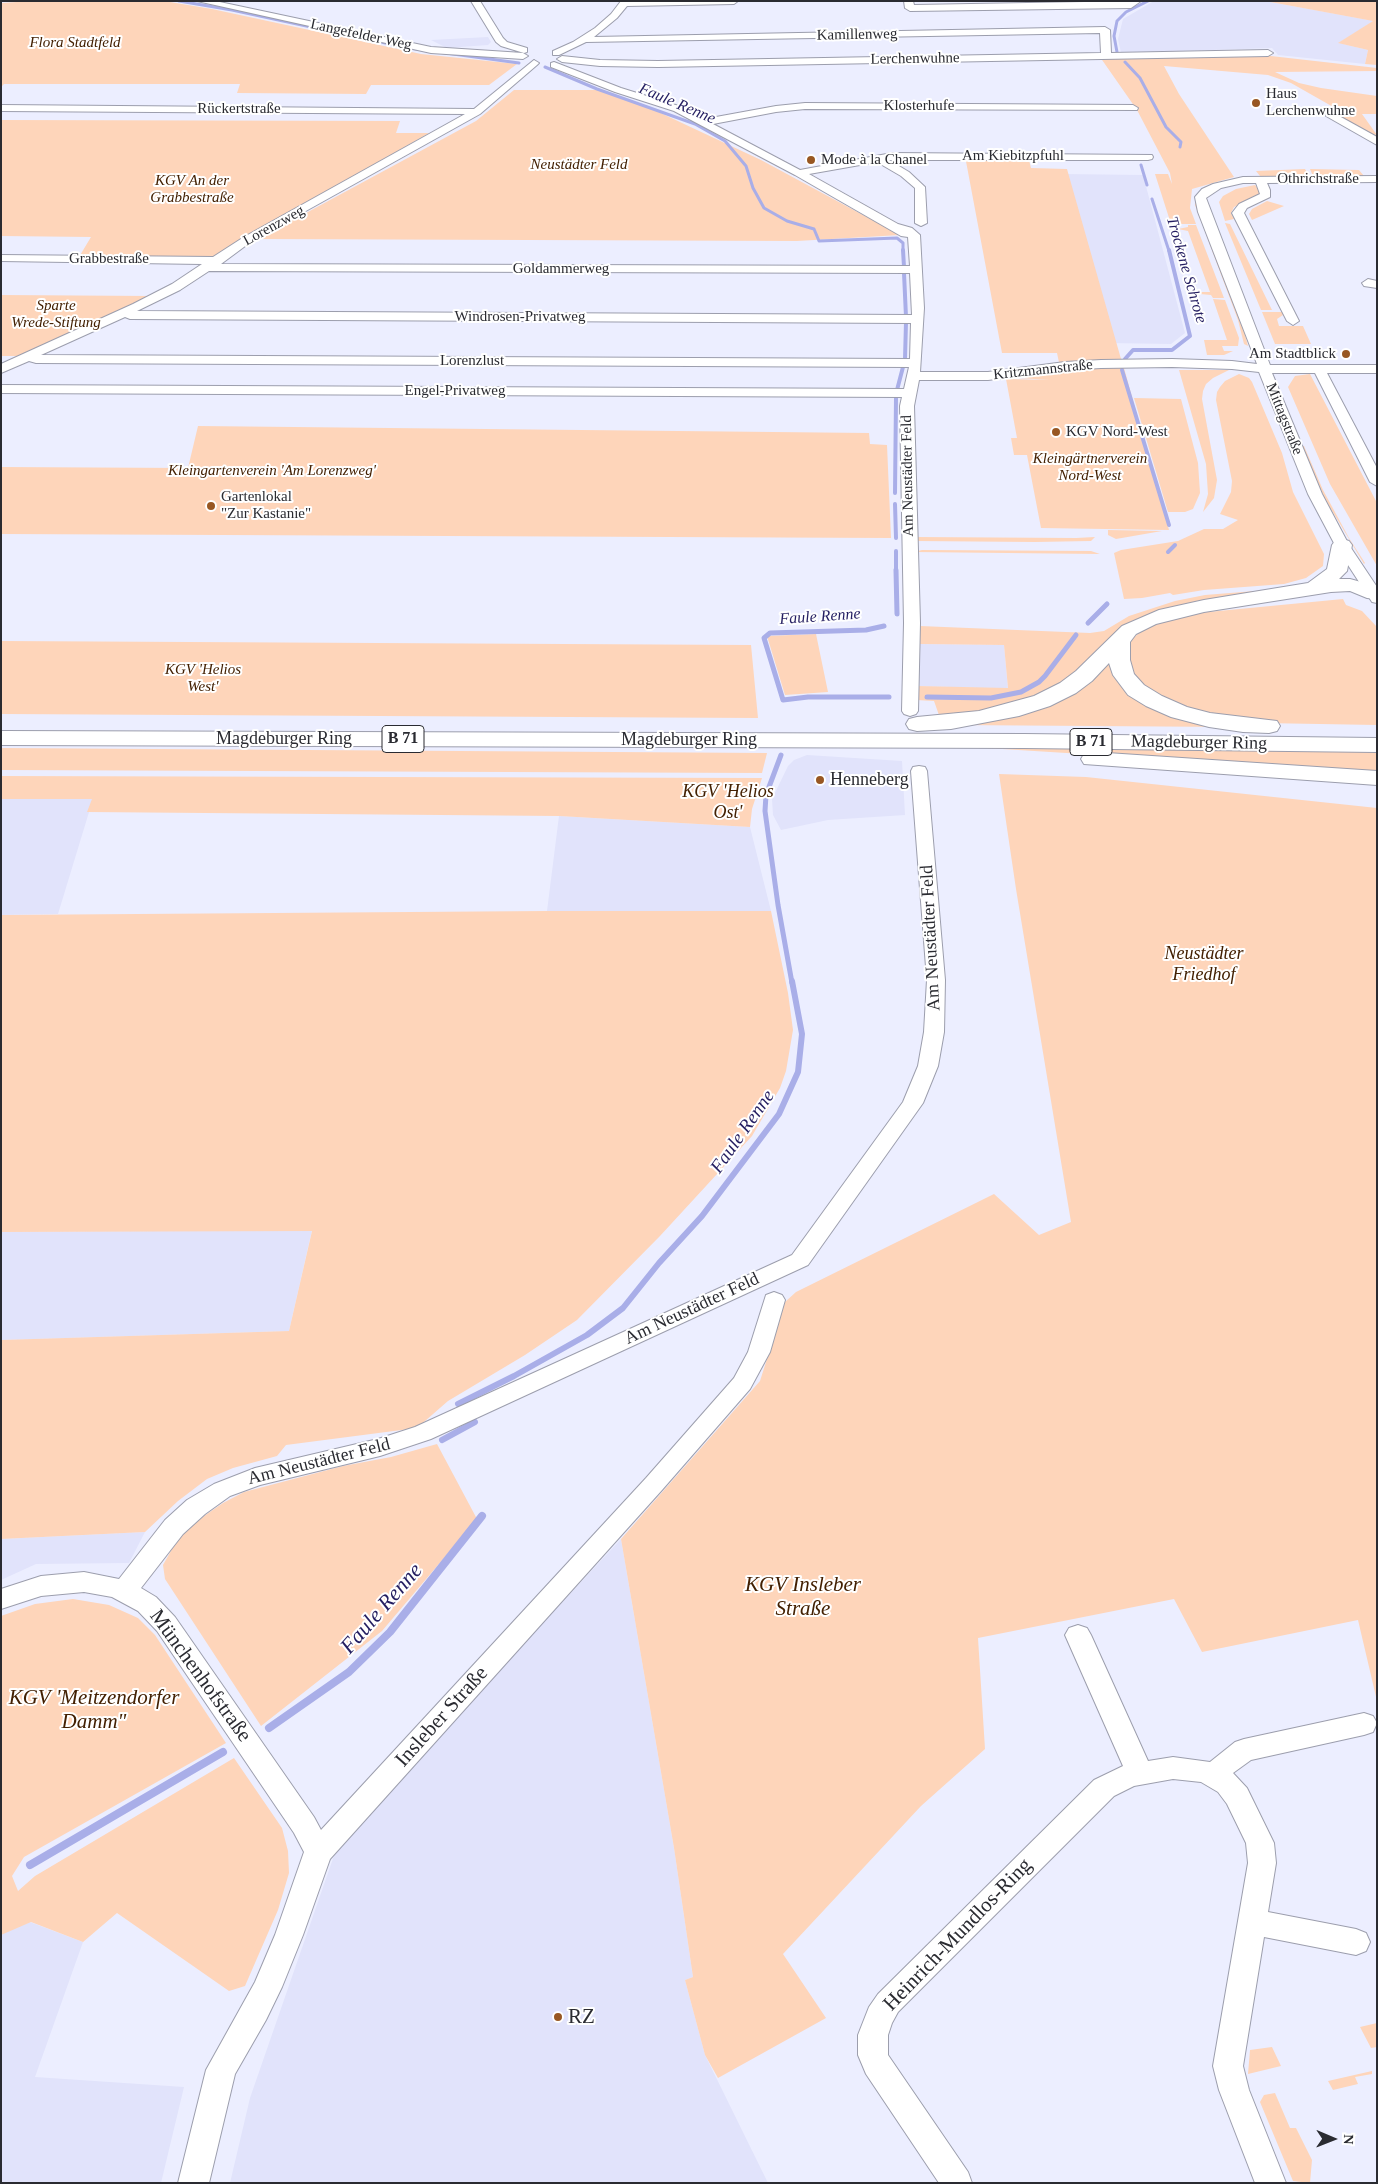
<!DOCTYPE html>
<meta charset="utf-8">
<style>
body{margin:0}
#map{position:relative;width:1378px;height:2184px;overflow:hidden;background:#eceeff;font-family:"Times New Roman",serif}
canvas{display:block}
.frame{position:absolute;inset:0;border:2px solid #2a2b31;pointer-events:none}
.north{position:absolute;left:1308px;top:2114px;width:50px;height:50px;-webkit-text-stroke:4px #fff;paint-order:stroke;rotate:91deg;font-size:14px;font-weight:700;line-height:20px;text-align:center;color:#2a2b31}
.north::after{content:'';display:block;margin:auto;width:18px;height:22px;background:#2a2b31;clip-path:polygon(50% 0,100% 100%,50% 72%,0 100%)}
</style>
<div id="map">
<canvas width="1378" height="2184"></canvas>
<div class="frame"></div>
<div class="north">N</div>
</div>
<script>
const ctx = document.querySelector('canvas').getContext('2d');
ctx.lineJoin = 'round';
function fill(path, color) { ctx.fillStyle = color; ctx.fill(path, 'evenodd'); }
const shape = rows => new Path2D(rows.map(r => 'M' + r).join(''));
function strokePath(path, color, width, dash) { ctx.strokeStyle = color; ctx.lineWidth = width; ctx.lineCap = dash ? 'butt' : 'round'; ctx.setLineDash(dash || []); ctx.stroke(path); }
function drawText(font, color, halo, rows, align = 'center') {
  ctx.font = font + ' "Times New Roman",serif'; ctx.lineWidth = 4; ctx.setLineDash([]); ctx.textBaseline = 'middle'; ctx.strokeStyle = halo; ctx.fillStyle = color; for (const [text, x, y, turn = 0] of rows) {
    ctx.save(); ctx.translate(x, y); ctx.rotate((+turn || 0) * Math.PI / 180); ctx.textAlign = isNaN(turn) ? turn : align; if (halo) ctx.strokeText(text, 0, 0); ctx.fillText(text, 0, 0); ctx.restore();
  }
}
fill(shape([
 [1154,1,1265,1,1374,21,1339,43,1368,50,1365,64,1278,55,1272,48,1121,53,1118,39,1123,19],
 [488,37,491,42,488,45,447,48,431,40],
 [1063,174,1143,175,1185,333,1171,344,1108,343],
 [920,644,1004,645,1008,689,918,686],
 [807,755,902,761,905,815,828,820,781,830,773,815,772,799,788,766,794,760],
 [1,799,93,799,58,914,1,915],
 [559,816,750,827,771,911,547,911],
 [312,1230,289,1331,1,1340,1,1232],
 [145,1532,129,1563,36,1564,1,1580,1,1539],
 [621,1539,674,1848,693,1977,685,1980,705,2055,768,2183,230,2183,250,2098,338,1844],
 [30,1922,83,1942,35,2077,184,2087,161,2183,1,2183,1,1934]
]), '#e1e3fb');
fill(shape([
 [32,1,164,1,212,9,421,54,517,64,489,85,371,85,366,94,237,93,240,84,4,84,1,87,1,3],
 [1265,1,1377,1,1377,65,1365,64,1368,50,1338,43,1373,21],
 [1253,54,1377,68,1377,71,1275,72,1299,83,1321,88,1377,96,1377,114,1362,114,1377,135,1369,134,1335,113,1342,112,1291,83,1268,75,1164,66,1179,94,1234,177,1192,189,1190,208,1196,224,1171,224,1155,174,1168,174,1172,184,1170,173,1137,110,1100,57],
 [514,90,598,90,650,108,761,160,900,235,797,241,258,239,476,121],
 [1,120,400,121,396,133,429,133,212,258,79,257,91,237,1,236],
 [965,156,1028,156,1031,168,1067,169,1123,366,1128,368,1124,368,1169,530,1041,528,1027,455,1014,455,1011,438,1017,438,1006,379,1050,380,1018,378,1061,372,1057,353,1002,353],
 [1305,169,1309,176,1260,176,1256,171],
 [1310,169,1359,170,1364,176,1313,176],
 [1255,185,1261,192,1260,195,1234,207,1231,213,1234,219,1225,221,1219,202,1223,196,1236,189],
 [1202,192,1244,331,1248,346,1244,344,1238,320,1195,205,1196,198],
 [1267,201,1284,206,1252,220,1249,214,1252,209],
 [1225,223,1230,224,1272,310,1261,310],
 [1188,225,1196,225,1224,298,1213,298,1211,295,1200,294,1199,292,1210,292,1188,231,1178,229,1188,227],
 [1,295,152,296,18,356,1,356],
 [1213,299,1225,300,1239,338,1238,346,1222,346,1224,351,1233,351,1224,355,1207,355,1204,340,1227,340],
 [1262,312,1282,312,1283,315,1277,319,1279,326,1303,326,1311,344,1275,344],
 [1179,370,1229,370,1213,378,1206,384,1203,391,1202,399,1217,480,1214,498,1203,512,1208,494,1206,464],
 [1239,374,1249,378,1252,382,1282,453,1293,492,1324,554,1323,566,1306,578,1284,584,1204,590,1173,595,1170,593,1142,598,1124,599,1114,553,1121,550,1178,541,1204,529,1223,529,1238,520,1220,514,1231,492,1232,481,1216,400,1217,392,1220,387,1225,381],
 [1310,374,1377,503,1377,566,1330,484,1288,387,1295,376],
 [1134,398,1181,399,1198,463,1200,493,1193,509,1185,512,1168,512],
 [198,426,869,433,870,444,887,445,891,538,1,534,1,467,188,468],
 [1302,446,1304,446,1323,490,1349,538,1365,563,1364,564,1325,499],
 [1108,530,1162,531,1116,539,1108,535],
 [915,537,1076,538,1095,537,1091,541,1035,542,915,541],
 [922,550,1091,551,1100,554,914,552],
 [1305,587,1174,607,1149,614,1130,622,1113,635,1094,658,1076,675,1047,690,1000,709,940,718,934,701,916,700,918,686,1008,688,1004,645,920,644,920,626,1090,633,1104,631,1129,616,1175,601,1205,595],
 [1343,599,1346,605,1362,611,1377,627,1377,725,1262,723,1199,714,1145,690,1128,668,1126,651,1131,640,1141,631,1157,623,1198,613],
 [816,634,828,692,785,695,767,636],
 [1,641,751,645,758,718,1,714],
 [1109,660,1117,676,1231,727,953,725,991,719],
 [954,746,1377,751,1377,772,1275,766],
 [1,748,767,753,762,773,1,770],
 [999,774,1086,777,1377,808,1377,1701,1358,1620,1202,1652,1174,1599,978,1638,985,1749,921,1806,783,1954,826,2018,718,2078,705,2055,685,1980,693,1977,674,1848,621,1539,760,1381,785,1302,796,1292,994,1194,1039,1235,1071,1222,1016,889],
 [1,776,762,778,752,809,750,827,559,816,87,812,92,799,1,799],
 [547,911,771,911,788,993,793,1030,786,1071,780,1088,752,1136,660,1236,577,1320,525,1355,448,1401,417,1428,286,1445,277,1456,233,1468,207,1479,178,1501,145,1532,1,1539,1,1340,289,1331,312,1231,1,1232,1,915],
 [437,1444,477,1519,382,1631,261,1726,165,1579,163,1565,172,1549,183,1534,204,1516,223,1503,244,1492,343,1466,391,1457],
 [73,1599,109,1605,138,1618,155,1635,226,1743,24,1857,12,1876,18,1891,35,1876,234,1758,282,1828,288,1851,289,1873,278,1910,245,1986,229,1991,117,1913,83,1942,31,1922,1,1935,1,1616,35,1604],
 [1377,2023,1377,2047,1371,2048,1360,2027],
 [1272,2047,1281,2066,1248,2074,1250,2050],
 [1372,2071,1372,2074,1355,2077,1358,2084,1333,2090,1328,2081],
 [1275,2093,1290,2128,1296,2128,1312,2160,1310,2183,1293,2181,1260,2102,1264,2095]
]), '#fed5ba');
strokePath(shape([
 [179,1,232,10,390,44],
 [409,48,519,63],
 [1117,52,1114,36,1117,21,1126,12,1148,1],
 [1125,62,1140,78,1166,127,1181,142,1180,147],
 [545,67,597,89,695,124,725,141,746,166,753,188,764,208,787,221,814,229,819,241,897,238,903,243,903,251],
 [1141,165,1147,185],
 [1152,199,1169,251]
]), '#a9aee8', 3);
strokePath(shape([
 [903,250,904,267],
 [904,273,906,317],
 [905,359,906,322],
 [1125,359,1133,350,1172,350,1190,336,1169,250],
 [1122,370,1169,525],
 [897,390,903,367],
 [895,493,896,398],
 [895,504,896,538],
 [896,551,896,572],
 [1168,552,1175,545]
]), '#a9aee8', 4);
strokePath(shape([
 [896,570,897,614],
 [1088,623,1107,604],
 [884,626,866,630,770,633,764,638,783,700,808,697,889,697],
 [927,697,991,698,1021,692,1039,682,1045,676,1076,635],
 [781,755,766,795,765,811,778,905,792,983]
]), '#a9aee8', 5);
strokePath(shape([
 [458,1404,514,1376,587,1335,623,1308,659,1263,702,1216,779,1114,798,1072,802,1034,792,981],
 [442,1440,475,1422]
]), '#a9aee8', 6);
strokePath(shape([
 [269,1728,349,1672,390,1632,482,1516],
 [30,1865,223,1752]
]), '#a9aee8', 8);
const minor = shape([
 [197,1,215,1,431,47,523,53,528,56,523,59,431,53,197,1],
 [471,1,480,1,503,38,507,42,527,48,527,52,524,53,501,46,496,42,471,1],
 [621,1,738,1,734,4,627,6,617,18,594,37,1105,27,1110,30,1111,53,1268,50,1273,53,1268,56,658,67,600,66,562,62,557,59,562,56,600,60,658,61,1101,53,1100,33,586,42,559,55,553,55,553,51,573,42,595,28,611,14,621,1],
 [904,1,913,1,914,5,1141,1,1131,8,910,11,905,8,904,1],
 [534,60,539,63,537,65,480,114,252,241,221,264,910,266,908,237,901,236,795,175,674,111,615,92,551,67,551,63,554,62,621,88,682,107,705,119,776,106,805,103,1133,105,1138,108,1137,110,805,109,776,112,713,124,800,170,892,153,1152,155,1153,157,1152,159,1148,160,889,160,909,172,925,187,927,223,921,226,915,223,915,188,901,176,877,162,809,174,898,224,912,228,920,235,924,308,920,372,988,372,1065,362,1101,360,1172,359,1232,361,1257,364,1198,212,1195,197,1202,189,1213,184,1243,177,1377,176,1377,182,1267,183,1270,190,1270,197,1247,208,1244,213,1299,321,1293,325,1287,321,1232,213,1239,204,1260,194,1256,183,1243,183,1221,188,1206,198,1270,365,1377,365,1377,373,1327,373,1377,468,1377,486,1370,482,1315,373,1272,373,1322,494,1349,545,1377,587,1377,603,1372,602,1335,545,1308,494,1259,372,1232,369,1172,367,1101,368,1065,370,988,380,919,380,914,406,920,623,918,711,916,714,910,716,904,714,902,711,904,623,900,406,902,397,1,393,1,385,904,389,909,367,36,363,29,361,1,373,1,364,133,304,172,284,202,264,1,261,1,255,213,257,244,237,465,114,1,111,1,105,474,109,534,60],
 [209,271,910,273,912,315,137,311,180,290,209,271],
 [125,317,130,319,911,323,910,359,41,355,125,317],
 [1330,111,1377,137,1377,145,1326,116,1326,112,1330,111],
 [1368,279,1377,281,1377,288,1364,286,1362,283,1368,279],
 [919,766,925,767,927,771,945,980,944,1032,938,1066,923,1103,808,1265,431,1439,380,1456,260,1485,230,1496,205,1514,183,1534,141,1588,156,1597,175,1617,314,1817,321,1830,646,1478,734,1378,748,1352,766,1295,774,1292,782,1295,785,1300,770,1352,750,1389,662,1490,330,1859,303,1935,282,1987,266,2020,235,2074,209,2183,178,2183,206,2070,255,1982,275,1935,304,1852,294,1833,157,1631,138,1611,112,1597,84,1592,41,1596,1,1609,1,1589,41,1576,84,1572,119,1579,165,1520,187,1500,214,1484,255,1468,378,1439,415,1427,792,1255,903,1102,918,1066,924,1032,927,980,911,771,913,767,919,766],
 [1078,1625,1087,1628,1091,1635,1148,1761,1173,1757,1210,1762,1235,1742,1244,1739,1364,1713,1373,1716,1377,1723,1373,1732,1364,1735,1251,1760,1233,1773,1247,1788,1274,1843,1276,1863,1268,1912,1356,1929,1366,1933,1370,1942,1366,1951,1356,1955,1264,1937,1243,2066,1249,2090,1286,2183,1255,2183,1219,2090,1213,2066,1248,1863,1246,1843,1227,1804,1218,1792,1201,1782,1173,1779,1134,1786,1114,1796,898,2012,892,2023,888,2035,888,2055,968,2172,972,2183,939,2183,866,2074,858,2055,858,2035,869,2007,878,1994,1094,1780,1123,1766,1065,1635,1069,1628,1078,1625]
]);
const highway = shape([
 [1342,539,1349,541,1352,545,1347,571,1339,579,1350,579,1372,585,1377,587,1377,599,1367,598,1350,591,1331,592,1204,612,1156,624,1136,634,1130,642,1130,660,1134,674,1144,685,1162,696,1187,707,1210,713,1277,721,1280,726,1277,731,1269,733,1243,732,1209,727,1171,717,1146,706,1128,695,1113,675,1109,663,1092,681,1076,693,1050,706,1019,716,951,729,917,731,909,729,906,724,909,719,917,717,979,711,1034,696,1060,683,1076,671,1122,626,1159,610,1204,600,1308,583,1327,569,1332,545,1335,541,1342,539],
 [1,731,1024,734,1377,738,1377,752,1024,748,1,745,1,731],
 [1092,752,1377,771,1377,785,1084,764,1081,759,1084,754,1092,752]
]);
strokePath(minor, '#9c9ead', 2);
strokePath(highway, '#9c9ead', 2);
fill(minor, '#fff');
fill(highway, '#fff');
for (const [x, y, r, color] of [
 [1256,103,5,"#985722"],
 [811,160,5,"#985722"],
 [1346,354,5,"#985722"],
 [1056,432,5,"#985722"],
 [211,506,5,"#985722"],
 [820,780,5,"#985722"],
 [558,2017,5,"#985722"]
]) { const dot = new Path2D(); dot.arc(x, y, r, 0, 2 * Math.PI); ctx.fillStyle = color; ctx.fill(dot); strokePath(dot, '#fff', 2); }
drawText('15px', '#2a2b31', '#fff', [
 ["Langefelder Weg",361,35,12],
 ["Kamillenweg",857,35,-1],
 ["Lerchenwuhne",915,59,-1],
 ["Klosterhufe",919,106],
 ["Rückertstraße",239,109],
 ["Am Kiebitzpfuhl",1013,156],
 ["Othrichstraße",1318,179],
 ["Lorenzweg",274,226,-29],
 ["Grabbestraße",109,259],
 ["Goldammerweg",561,269],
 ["Windrosen-Privatweg",520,317],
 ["Lorenzlust",472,361],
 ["Kritzmannstraße",1043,370,-6],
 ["Engel-Privatweg",455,391],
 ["Mittagstraße",1284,419,68],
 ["Am Neustädter Feld",908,476,-91]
]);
drawText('italic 15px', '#432002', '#fff', [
 ["Flora Stadtfeld",75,43],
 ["Neustädter Feld",579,165],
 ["KGV An der",192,181],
 ["Grabbestraße",192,198],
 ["Sparte",56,306],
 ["Wrede-Stiftung",56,323],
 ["Kleingärtnerverein",1090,459],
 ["Nord-West",1090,476],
 ["Kleingartenverein 'Am Lorenzweg'",272,471],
 ["KGV 'Helios",203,670],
 ["West'",203,687]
]);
drawText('15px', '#2a2b31', '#fff', [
 ["Haus",1266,94],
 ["Lerchenwuhne",1266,111],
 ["Mode à la Chanel",821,160],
 ["Am Stadtblick",1336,354,"right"],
 ["KGV Nord-West",1066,432],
 ["Gartenlokal",221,497],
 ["\"Zur Kastanie\"",221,514]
], 'left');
drawText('italic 16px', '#241e61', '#fff', [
 ["Faule Renne",677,104,23],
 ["Trockene Schrote",1186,270,74],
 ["Faule Renne",820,617,-4]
]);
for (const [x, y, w] of [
 [403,739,42],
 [1091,742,42]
]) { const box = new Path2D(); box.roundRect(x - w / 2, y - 13.5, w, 27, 4); ctx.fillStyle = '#fff'; ctx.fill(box); strokePath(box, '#2a2b31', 1); }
drawText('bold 16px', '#2a2b31', null, [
 ["B 71",403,739],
 ["B 71",1091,742]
]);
drawText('18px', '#2a2b31', '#fff', [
 ["Magdeburger Ring",284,739],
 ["Magdeburger Ring",689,740],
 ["Magdeburger Ring",1199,743,1],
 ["Am Neustädter Feld",931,938,-93],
 ["Am Neustädter Feld",692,1309,-25],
 ["Am Neustädter Feld",319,1462,-14]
]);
drawText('18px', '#2a2b31', '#fff', [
 ["Henneberg",830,780]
], 'left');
drawText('italic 18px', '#432002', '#fff', [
 ["KGV 'Helios",728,792],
 ["Ost'",728,813],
 ["Neustädter",1204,954],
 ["Friedhof",1204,975]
]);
drawText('italic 19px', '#241e61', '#fff', [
 ["Faule Renne",743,1132,-55]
]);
drawText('italic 21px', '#432002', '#fff', [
 ["KGV Insleber",803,1585],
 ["Straße",803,1609],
 ["KGV 'Meitzendorfer",94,1698],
 ["Damm\"",94,1722]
]);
drawText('21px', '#2a2b31', '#fff', [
 ["Münchenhofstraße",200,1676,54],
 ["Insleber Straße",442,1717,-48],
 ["Heinrich-Mundlos-Ring",958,1935,-46]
]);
drawText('21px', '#2a2b31', '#fff', [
 ["RZ",568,2017]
], 'left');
drawText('italic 22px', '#241e61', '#fff', [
 ["Faule Renne",382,1609,-49]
]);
</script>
